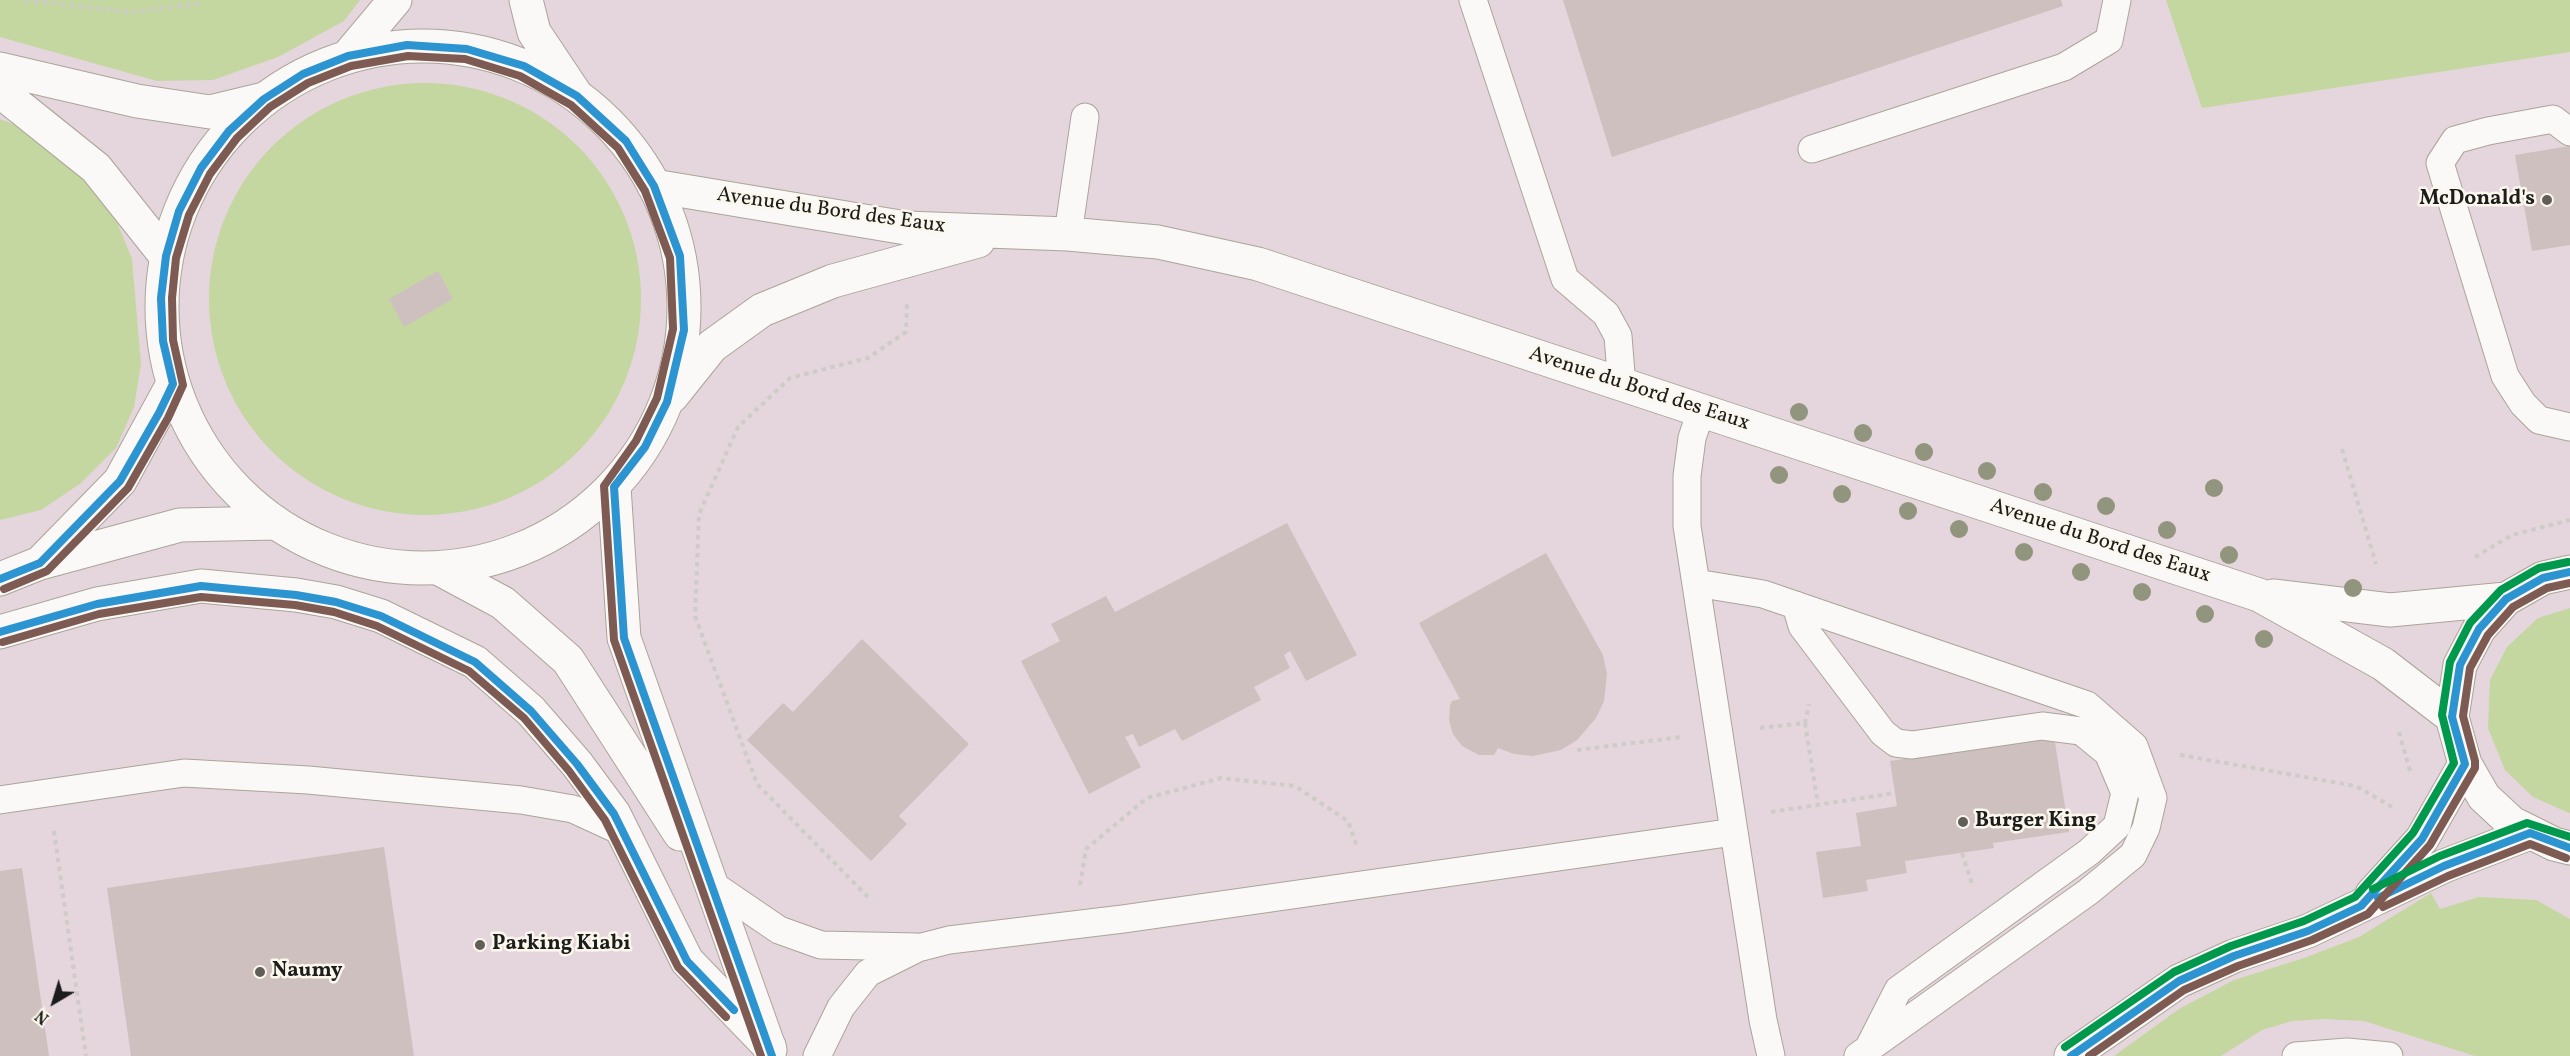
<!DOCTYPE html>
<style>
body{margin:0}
#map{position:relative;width:2570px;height:1056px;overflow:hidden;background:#e2d9c7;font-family:Vollkorn,serif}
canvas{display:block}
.north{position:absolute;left:24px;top:972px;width:60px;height:60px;-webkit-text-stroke:4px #fbf7ec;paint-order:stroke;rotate:218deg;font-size:16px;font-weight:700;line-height:24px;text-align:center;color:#1c1c1c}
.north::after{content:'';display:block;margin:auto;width:21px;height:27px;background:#1c1c1c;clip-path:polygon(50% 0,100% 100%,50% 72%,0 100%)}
</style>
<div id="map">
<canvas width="2570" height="1056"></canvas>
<div class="north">N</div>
</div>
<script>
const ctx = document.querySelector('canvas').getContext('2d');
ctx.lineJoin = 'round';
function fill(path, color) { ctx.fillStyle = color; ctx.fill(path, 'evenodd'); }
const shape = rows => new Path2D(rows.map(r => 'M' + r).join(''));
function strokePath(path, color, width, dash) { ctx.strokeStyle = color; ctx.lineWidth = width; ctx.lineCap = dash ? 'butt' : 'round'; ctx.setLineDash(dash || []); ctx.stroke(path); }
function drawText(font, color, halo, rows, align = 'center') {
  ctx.font = font + ' Vollkorn,serif'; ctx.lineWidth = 5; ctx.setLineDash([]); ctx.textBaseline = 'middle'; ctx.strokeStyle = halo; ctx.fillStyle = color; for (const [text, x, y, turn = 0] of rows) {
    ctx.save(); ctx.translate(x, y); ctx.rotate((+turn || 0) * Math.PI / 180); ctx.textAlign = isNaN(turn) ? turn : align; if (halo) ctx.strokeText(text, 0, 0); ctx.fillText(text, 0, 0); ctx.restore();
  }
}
fill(shape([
 [0,0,2166,0,2202,108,2570,52,2570,1056,0,1056]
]), '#e5d5dc');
fill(shape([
 [0,0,360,0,344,21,278,57,213,80,157,81,0,37],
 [2166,0,2570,0,2570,52,2202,108],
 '209 299a216 216 0 1 1 432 0a216 216 0 1 1-432 0Z',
 [0,119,21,127,54,154,92,188,116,220,132,259,141,364,134,407,116,448,81,483,41,510,0,520],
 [2570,608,2570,813,2569,813,2533,797,2505,770,2488,728,2490,680,2507,647,2538,618],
 [2431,893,2440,909,2479,897,2536,900,2570,919,2570,1056,2475,1056,2364,1021,2324,1019,2292,1021,2262,1030,2221,1056,2114,1056,2179,1009,2234,980,2304,958,2359,937]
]), '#c4d7a1');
fill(shape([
 [1563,0,2061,0,2063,6,1612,157],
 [2570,146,2570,245,2532,251,2515,155],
 [438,271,453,299,404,327,389,299],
 [1287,523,1357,655,1306,681,1290,651,1284,655,1290,668,1254,687,1261,700,1182,741,1175,729,1139,747,1133,734,1125,737,1141,767,1089,794,1021,661,1060,641,1051,624,1106,596,1115,612],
 [1546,553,1603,655,1607,674,1604,701,1596,718,1577,740,1561,750,1533,756,1514,754,1498,748,1494,755,1479,755,1462,746,1453,734,1449,720,1450,705,1452,701,1460,699,1419,623],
 [862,639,969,744,899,816,907,824,871,861,747,740,783,703,793,712],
 [2054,736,2069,832,1993,843,1994,848,1905,861,1907,873,1866,880,1868,891,1823,898,1816,852,1861,846,1856,813,1897,806,1890,761],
 [384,847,414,1056,131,1056,107,888],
 [22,868,49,1056,0,1056,0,871]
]), '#cec0bf');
const lane = shape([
 [1473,0,1565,279,1606,314,1618,336,1622,386],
 [2570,132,2553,119,2488,131,2455,140,2440,163,2505,376,2523,404,2539,420,2570,427],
 [1812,149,2064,67,2109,40,2117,0],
 [1068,234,1085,117],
 [1701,411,1692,438,1687,476,1687,526,1763,1020,1771,1056],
 [1696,583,1763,594,2087,705,2134,746,2153,798,2146,828,2133,855,2088,892,1858,1056],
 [1796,605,1802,626,1883,733,1896,743,1912,745,2042,726,2081,731,2108,753,2125,793,2117,826,2089,852,1898,990,1870,1045],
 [0,800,184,773,308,780,521,800,573,809,623,832],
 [713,885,779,930,821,945,917,947],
 [817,1056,841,1007,868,973,918,948,949,940,1123,919,1734,832],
 [2296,1056,2347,1052,2389,1056]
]);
const street = shape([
 [0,69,137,101,210,112,264,99],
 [0,91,96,168,166,256],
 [614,487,624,638,770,1050],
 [438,568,503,603,568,660,680,834],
 [2372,894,2422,839,2465,764],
 [2071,1056,2179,981,2234,956,2308,931,2444,866,2530,833]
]);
const secondary = shape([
 [526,0,534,32,574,92],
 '162 307a261 261 0 1 1 522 0a261 261 0 1 1-522 0Z',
 [348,56,395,0],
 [654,186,906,228,1068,234,1158,242,1258,264,2259,595,2383,664,2452,717],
 [672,396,712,346,762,310,833,281,978,241],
 [41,562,120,481,173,384],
 [2570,572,2543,578,2506,599,2479,629,2460,665,2452,717,2465,764,2484,797,2512,823,2554,844,2570,848],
 [0,579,40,563,180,525,275,523],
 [2273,596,2390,610,2506,599],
 [0,632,97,604,201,586,296,595,336,602,381,616,475,662,531,711,577,764,614,814,687,961,769,1046]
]);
strokePath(lane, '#aaa599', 29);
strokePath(street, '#aaa599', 35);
strokePath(secondary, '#aaa599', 35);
strokePath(shape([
 [25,0,129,12,197,4,200,0],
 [2342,449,2376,564],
 [2475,557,2512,535,2570,520],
 [1805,723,1818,805],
 [1760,728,1805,723,1809,704],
 [2399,732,2410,771],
 [1577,750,1681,737],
 [2180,755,2356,786,2392,807],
 [1771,812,1895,793],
 [54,831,86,1056],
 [1962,853,1973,887],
 [1080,885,1086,849,1147,798,1221,778,1295,786,1348,821,1357,847],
 [868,897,757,784,695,616,699,514,738,427,790,378,868,358,906,332,907,304]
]), '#ceccc7', 4, [4.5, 4.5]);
strokePath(lane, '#fbf9f7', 27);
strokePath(street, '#fbf9f7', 33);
strokePath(secondary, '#fbf9f7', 33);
strokePath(shape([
 [0,579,40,563,120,481,159,413,173,384,163,341,161,298,166,256,179,211,201,168,229,131,264,99,303,74,348,56,407,45,467,49,524,66,577,96,626,141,654,186,680,256,684,330,667,402,645,447,614,487,624,638,772,1056],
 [0,632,97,604,201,586,296,595,336,602,381,616,475,662,531,711,577,764,614,814,687,961,734,1010],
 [2378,898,2444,866,2530,833,2570,848],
 [2071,1056,2179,981,2234,956,2308,931,2361,906,2422,839,2465,764,2452,717,2460,665,2479,629,2506,599,2543,578,2570,572]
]), '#2b94d1', 8);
strokePath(shape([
 [4,589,47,571,128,488,168,418,183,385,173,340,172,298,176,258,189,215,210,174,237,138,270,107,308,83,351,66,408,56,465,59,520,76,571,105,618,148,645,191,670,258,673,329,657,398,636,441,604,486,614,640,761,1056],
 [3,642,99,614,201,597,295,605,334,612,377,626,469,671,524,718,569,771,605,820,678,967,726,1017],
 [2383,907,2448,876,2530,844,2566,858],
 [2089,1056,2184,990,2238,966,2312,940,2368,914,2430,845,2475,768,2475,761,2463,716,2470,668,2488,635,2513,607,2547,588,2570,583]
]), '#7d5a52', 8);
strokePath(shape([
 [2373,889,2440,856,2527,823,2570,837],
 [2065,1047,2174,972,2231,946,2304,921,2355,897,2413,833,2454,763,2442,715,2450,662,2470,623,2501,590,2539,568,2568,562]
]), '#00984d', 8);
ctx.fillStyle = '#91957d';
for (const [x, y] of [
 [1799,412],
 [1863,433],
 [1924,452],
 [1987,471],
 [1779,475],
 [2214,488],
 [2043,492],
 [1842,494],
 [2106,506],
 [1908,511],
 [1959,529],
 [2167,530],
 [2024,552],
 [2229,555],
 [2081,572],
 [2353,588],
 [2142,592],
 [2205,614],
 [2264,639]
]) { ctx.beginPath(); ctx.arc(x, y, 9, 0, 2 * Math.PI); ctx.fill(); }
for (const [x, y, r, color] of [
 [2547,200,6,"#615e58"],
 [1963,822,6,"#615e58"],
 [480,945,6,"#615e58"],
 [260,972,6,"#615e58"]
]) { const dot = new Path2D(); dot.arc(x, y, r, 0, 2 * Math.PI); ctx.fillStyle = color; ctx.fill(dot); strokePath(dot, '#fbf7ec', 2); }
drawText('bold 21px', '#1c1c1c', '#fbf7ec', [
 ["McDonald's",2535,200,"right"],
 ["Burger King",1975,822],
 ["Parking Kiabi",492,945],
 ["Naumy",272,972]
], 'left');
drawText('21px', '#1c1c1c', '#fbf7ec', [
 ["Avenue du Bord des Eaux",831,212,8],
 ["Avenue du Bord des Eaux",1639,390,18],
 ["Avenue du Bord des Eaux",2100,542,18]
]);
</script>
